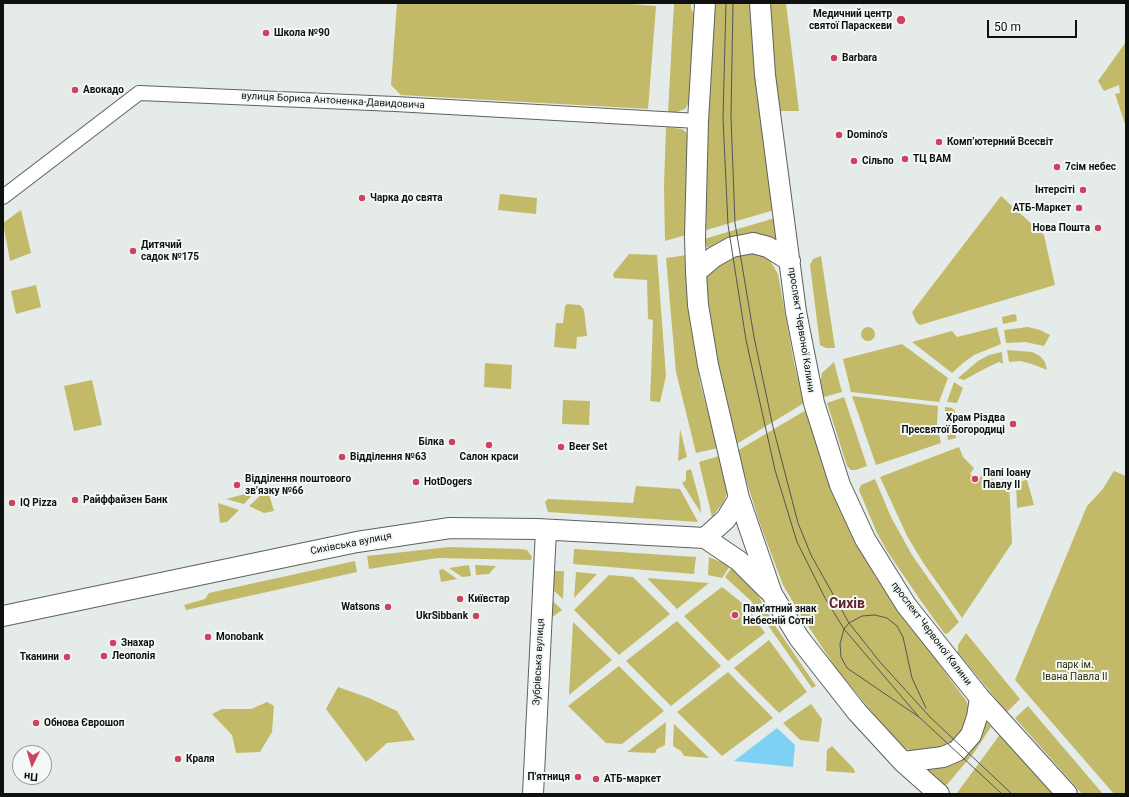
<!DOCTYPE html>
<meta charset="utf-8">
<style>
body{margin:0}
#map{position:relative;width:1129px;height:797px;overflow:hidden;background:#e5ebe8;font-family:Roboto,sans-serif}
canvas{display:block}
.frame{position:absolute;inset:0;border:4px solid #0f1110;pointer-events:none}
.north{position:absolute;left:12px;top:745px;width:40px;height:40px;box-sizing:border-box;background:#f3f9f6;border:1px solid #989c9a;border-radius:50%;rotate:185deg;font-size:11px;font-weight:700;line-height:16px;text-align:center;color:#0f1110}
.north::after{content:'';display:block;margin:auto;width:14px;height:18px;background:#d04061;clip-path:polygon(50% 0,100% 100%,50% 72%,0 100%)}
.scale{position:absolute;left:987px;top:20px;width:90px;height:18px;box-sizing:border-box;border:2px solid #0f1110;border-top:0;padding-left:5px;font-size:12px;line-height:14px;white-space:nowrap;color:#0f1110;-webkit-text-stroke:3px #f3f9f6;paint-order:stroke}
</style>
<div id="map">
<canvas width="1129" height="797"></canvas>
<div class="frame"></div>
<div class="north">Пн</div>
<div class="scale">50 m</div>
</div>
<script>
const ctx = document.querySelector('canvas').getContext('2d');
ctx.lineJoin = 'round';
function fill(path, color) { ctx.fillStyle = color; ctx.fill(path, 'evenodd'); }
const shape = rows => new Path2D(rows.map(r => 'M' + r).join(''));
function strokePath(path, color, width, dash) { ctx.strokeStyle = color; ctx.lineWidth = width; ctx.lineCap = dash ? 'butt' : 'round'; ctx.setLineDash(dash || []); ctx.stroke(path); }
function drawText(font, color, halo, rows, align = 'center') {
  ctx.font = font + ' Roboto,sans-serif'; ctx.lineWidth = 4; ctx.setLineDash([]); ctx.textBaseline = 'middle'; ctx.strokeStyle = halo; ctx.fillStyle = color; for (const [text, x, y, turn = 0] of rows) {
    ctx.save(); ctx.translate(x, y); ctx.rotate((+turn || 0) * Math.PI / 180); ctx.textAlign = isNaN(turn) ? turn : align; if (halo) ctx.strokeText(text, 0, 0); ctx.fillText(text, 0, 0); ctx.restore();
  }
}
fill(shape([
 [397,3,619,3,656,6,648,109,401,95,391,85],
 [674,3,691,3,691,9,697,18,690,101,685,109,674,113,668,113],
 [713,3,752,3,752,41,774,210,703,231],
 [770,3,786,3,799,111,778,111,768,8],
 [1126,42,1126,127,1115,94,1120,93,1119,85,1104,91,1098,81],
 [666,127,682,129,686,132,688,137,686,235,665,241,664,186],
 [500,194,537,198,536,214,498,210],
 [1001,196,1044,235,1055,285,920,325,916,322,912,312],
 [21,210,31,253,10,261,3,223],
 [775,218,778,239,775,241,760,234,748,233,729,238,712,248,707,247,704,239],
 [741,251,759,253,769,259,778,274,794,363,804,403,735,445,729,425,701,278,716,260],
 [629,254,657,255,666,376,660,402,650,401,653,320,648,319,647,280,614,278,613,274],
 [687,255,689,302,700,383,718,448,696,453,676,372,666,258],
 [821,256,835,348,826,348,820,345,810,265,813,259],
 [36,285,41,307,16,314,11,291],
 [567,304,580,305,584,310,587,336,577,337,576,349,554,347,556,323,563,323,565,306],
 [1014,314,1016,315,1017,321,1003,324,1002,317],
 [997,327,1001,344,974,355,963,363,952,373,912,342,952,331,957,337],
 [1028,327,1040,330,1050,335,1044,346,1025,342,1006,343,1004,330],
 '861 334a7 7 0 1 1 14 0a7 7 0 1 1-14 0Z',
 [902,344,948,378,939,402,851,392,843,359],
 [1007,350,1032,352,1040,356,1045,362,1047,370,1032,364,1020,361,1009,362],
 [1002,352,1003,364,999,362,990,366,964,380,958,378,978,361,989,355],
 [834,362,842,392,824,397,820,384,822,373],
 [485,363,512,365,511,389,484,387],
 [92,380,102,425,74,431,64,386],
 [954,382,963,388,957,403,947,402],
 [852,396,938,406,937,425,941,443,876,465],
 [844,397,867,466,856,470,851,470,847,466,827,403],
 [563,400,590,401,589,425,562,424],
 [945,407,952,408,955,411,956,438,948,440,945,424],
 [806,410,850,531,875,576,967,702,970,716,964,730,947,747,914,753,898,744,836,668,800,614,783,585,760,524,737,451],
 [680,429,687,457,678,461],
 [959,447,963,457,974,468,970,474,978,480,982,475,999,482,1009,483,1012,543,962,618,924,564,907,536,880,477],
 [722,455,728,491,723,503,712,517,699,462],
 [691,469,700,502,701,513,682,483,686,480,686,471],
 [1114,471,1126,476,1126,794,1114,794,1015,680,1087,506,1102,490],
 [875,479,891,517,912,555,959,622,947,634,944,633,921,601,887,551,877,533,859,490,861,485],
 [1027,480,1034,505,1017,508,1016,482],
 [636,486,680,489,698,522,548,512,545,502,548,499,633,503],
 [256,491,244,504,226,499],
 [268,491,274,511,264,513,249,506,263,493],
 [218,503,239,510,227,522,220,523],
 [449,547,521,549,527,550,532,557,531,560,437,558,369,569,367,556],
 [574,549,696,557,694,574,573,564],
 [709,557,730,566,722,578,708,575],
 [355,561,357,572,186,610,184,605,205,599,209,593],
 [469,565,471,576,462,577,449,568],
 [475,565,496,566,489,574,476,575],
 [732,567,754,588,774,624,816,686,812,688,751,601,725,577],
 [443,569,457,579,441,582,439,570],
 [553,571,564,571,563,599,552,589],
 [576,572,597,574,574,598],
 [609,575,633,577,670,614,619,655,574,610],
 [647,578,709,583,677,609],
 [722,587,746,606,765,633,728,661,684,616],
 [552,600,562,610,551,618],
 [677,621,721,666,671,706,626,661],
 [573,622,612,660,569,695],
 [966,633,1020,699,1007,712,958,653,958,645],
 [769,640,807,692,779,713,734,668],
 [619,666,664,711,622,744,606,743,568,706],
 [728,672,773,718,722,756,677,712],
 [338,687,369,698,397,711,415,740,387,743,366,762,326,709],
 [267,702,274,706,272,732,260,752,236,753,232,735,212,714,222,709,251,709],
 [811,704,822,719,819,742,800,740,783,723],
 [1028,706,1103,794,1082,794,1015,718],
 [984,720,991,727,973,754,945,787,926,772,927,768],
 [666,722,665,745,657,749,655,753,627,752],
 [674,724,709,758,684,756,681,751,673,746],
 [1001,733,1057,794,957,793],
 [832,746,854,769,855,773,826,771,827,750]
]), '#c2ba69');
fill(shape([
 [777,728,795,745,793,767,734,761]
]), '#7cd1f4');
const street = shape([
 [3,197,139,93,395,104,698,121]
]);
const secondary = shape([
 [705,3,698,121,695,237,696,272,698,305,708,365,739,498,772,594,799,638,857,712,903,762,939,794],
 [760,3,765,75,796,312,814,403,840,485,865,539,906,605,980,698,1067,794],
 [696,272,714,257,732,247,753,243,768,247,790,261],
 [705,538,726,519,739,498],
 [3,616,357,542,450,528,537,529,705,538,739,561,768,590],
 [903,762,943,757,957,751,971,735,977,717,980,698],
 [533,794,546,530]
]);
strokePath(street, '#5d625f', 16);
strokePath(secondary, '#5d625f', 22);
strokePath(street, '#fff', 14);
strokePath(secondary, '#fff', 20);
strokePath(shape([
 [726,3,723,118,728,225,746,340,775,470,797,542,825,598,844,629,919,717],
 [733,3,731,117,735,223,754,337,773,427,798,523,811,555,849,623,880,662,930,717,1012,794],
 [926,708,912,678,903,637,897,626,887,618,875,615,862,616,849,623,844,629,840,644,841,657,847,668,919,717,1002,794]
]), '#535654', 1);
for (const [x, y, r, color] of [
 [901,20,5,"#d04061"],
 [266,33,4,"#d04061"],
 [834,58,4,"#d04061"],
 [75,90,4,"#d04061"],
 [839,135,4,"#d04061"],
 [939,142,4,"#d04061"],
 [905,159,4,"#d04061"],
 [854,161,4,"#d04061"],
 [1057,167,4,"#d04061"],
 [1083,190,4,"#d04061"],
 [362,198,4,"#d04061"],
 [1079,208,4,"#d04061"],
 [1098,228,4,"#d04061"],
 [133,251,4,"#d04061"],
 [1013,424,4,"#d04061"],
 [452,442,4,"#d04061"],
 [489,445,4,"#d04061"],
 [561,447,4,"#d04061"],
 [342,457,4,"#d04061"],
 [975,479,4,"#d04061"],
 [416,482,4,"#d04061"],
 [237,485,4,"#d04061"],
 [75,500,4,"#d04061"],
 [12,503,4,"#d04061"],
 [460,599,4,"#d04061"],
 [388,607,4,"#d04061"],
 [735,615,4,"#d04061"],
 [476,616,4,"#d04061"],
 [208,637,4,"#d04061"],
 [113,643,4,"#d04061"],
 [104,656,4,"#d04061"],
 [67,657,4,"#d04061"],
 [36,723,4,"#d04061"],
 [178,759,4,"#d04061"],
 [578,777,4,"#d04061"],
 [596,779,4,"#d04061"]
]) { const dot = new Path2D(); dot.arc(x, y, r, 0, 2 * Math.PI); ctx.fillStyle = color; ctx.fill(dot); strokePath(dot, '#f3f9f6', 1.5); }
drawText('bold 10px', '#0f1110', '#f3f9f6', [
 ["Медичний центр",892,14,"right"],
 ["святої Параскеви",892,26,"right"],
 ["Школа №90",274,33],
 ["Barbara",842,58],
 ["Авокадо",83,90],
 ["Domino's",847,135],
 ["Компʼютерний Всесвіт",947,142],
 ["ТЦ ВАМ",913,159],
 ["Сільпо",862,161],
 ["7сім небес",1065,167],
 ["Інтерсіті",1075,190,"right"],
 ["Чарка до свята",370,198],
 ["АТБ-Маркет",1071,208,"right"],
 ["Нова Пошта",1090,228,"right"],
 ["Дитячий",141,245],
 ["садок №175",141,257],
 ["Храм Різдва",1005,418,"right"],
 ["Пресвятої Богородиці",1005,430,"right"],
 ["Білка",444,442,"right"],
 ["Beer Set",569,447],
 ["Відділення №63",350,457],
 ["Салон краси",489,457,"center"],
 ["Папі Іоану",983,473],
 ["Павлу II",983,485],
 ["Відділення поштового",245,479],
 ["зв’язку №66",245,491],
 ["HotDogers",424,482],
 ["Райффайзен Банк",83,500],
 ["IQ Pizza",20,503],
 ["Київстар",468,599],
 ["Watsons",380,607,"right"],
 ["Пам'ятний знак",743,609],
 ["Небесній Сотні",743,621],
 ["UkrSibbank",468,616,"right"],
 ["Monobank",216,637],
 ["Знахар",121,643],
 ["Леополія",112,656],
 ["Тканини",59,657,"right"],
 ["Обнова Єврошоп",44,723],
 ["Краля",186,759],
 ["П'ятниця",570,777,"right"],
 ["АТБ-маркет",604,779]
], 'left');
drawText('10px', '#0f1110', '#f3f9f6', [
 ["вулиця Бориса Антоненка-Давидовича",333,101,3],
 ["проспект Червоної Калини",801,330,81],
 ["Сихівська вулиця",351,544,-11],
 ["проспект Червоної Калини",931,634,53],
 ["Зубрівська вулиця",539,662,-87]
]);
drawText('10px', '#312d01', '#f3f9f6', [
 ["парк ім.",1075,665],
 ["Івана Павла II",1075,677]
]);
drawText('bold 14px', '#672230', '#f3f9f6', [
 ["Сихів",847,604]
]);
</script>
